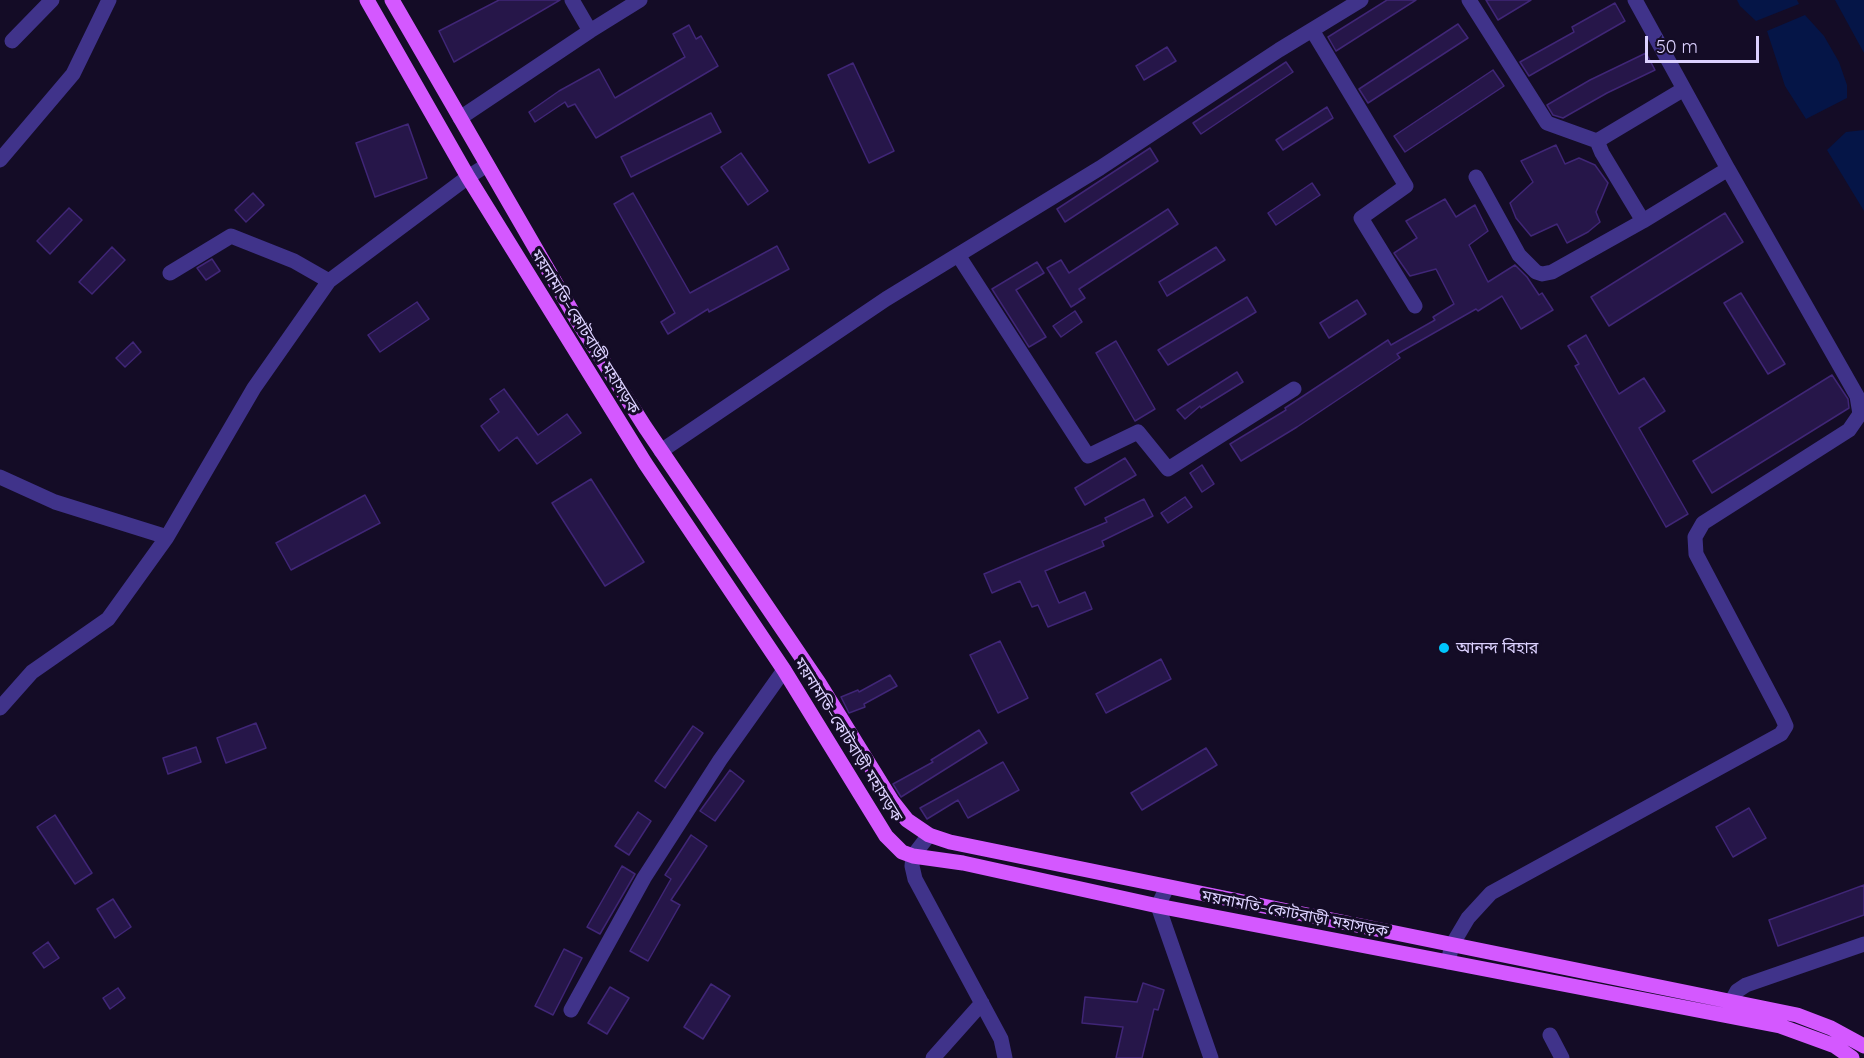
<!DOCTYPE html>
<meta charset="utf-8">
<style>
body{margin:0}
#map{position:relative;width:1864px;height:1058px;overflow:hidden;background:#140c26;font-family:Quicksand,sans-serif}
canvas{display:block}
.scale{position:absolute;left:1645px;top:36px;width:114px;height:27px;box-sizing:border-box;border:3px solid #dcd1ff;border-top:0;padding-left:8px;font-size:18px;line-height:21px;white-space:nowrap;color:#dcd1ff;-webkit-text-stroke:4px #140c26;paint-order:stroke}
</style>
<div id="map">
<canvas width="1864" height="1058"></canvas>
<div class="scale">50 m</div>
</div>
<script>
const ctx = document.querySelector('canvas').getContext('2d');
ctx.lineJoin = 'round';
function fill(path, color) { ctx.fillStyle = color; ctx.fill(path, 'evenodd'); }
const shape = rows => new Path2D(rows.map(r => 'M' + r).join(''));
function strokePath(path, color, width, dash) { ctx.strokeStyle = color; ctx.lineWidth = width; ctx.lineCap = dash ? 'butt' : 'round'; ctx.setLineDash(dash || []); ctx.stroke(path); }
function drawText(font, color, halo, rows, align = 'center') {
  ctx.font = font + ' Quicksand,"Noto Sans Bengali",sans-serif'; ctx.lineWidth = 6; ctx.setLineDash([]); ctx.textBaseline = 'middle'; ctx.strokeStyle = halo; ctx.fillStyle = color; for (const [text, x, y, turn = 0] of rows) {
    ctx.save(); ctx.translate(x, y); ctx.rotate((+turn || 0) * Math.PI / 180); ctx.textAlign = isNaN(turn) ? turn : align; if (halo) ctx.strokeText(text, 0, 0); ctx.fillText(text, 0, 0); ctx.restore();
  }
}
fill(shape([
 [1737,0,1797,0,1799,4,1756,21,1740,6],
 [1835,0,1864,0,1864,53],
 [1805,15,1824,36,1839,62,1847,85,1847,98,1806,119,1785,86,1767,31],
 [1864,130,1864,211,1827,150,1846,132]
]), '#051547');
const building = shape([
 [499,0,560,0,454,62,439,31,499,0],
 [1387,0,1416,0,1336,51,1328,37,1387,0],
 [1486,0,1531,0,1498,20,1486,0],
 [1615,3,1625,21,1529,76,1520,62,1574,32,1572,27,1615,3],
 [1458,24,1468,38,1368,103,1359,89,1458,24],
 [689,25,696,39,701,36,718,66,596,138,575,104,568,107,565,102,535,122,529,112,559,91,599,69,615,98,685,57,673,34,689,25],
 [1167,47,1176,61,1144,80,1136,66,1167,47],
 [1646,53,1655,70,1607,93,1563,118,1553,115,1547,105,1590,80,1646,53],
 [1286,62,1293,72,1201,134,1193,123,1286,62],
 [853,63,894,151,869,163,828,75,853,63],
 [1493,70,1504,86,1405,152,1394,136,1493,70],
 [1327,107,1333,118,1283,150,1276,140,1327,107],
 [711,113,721,132,631,177,621,157,711,113],
 [408,124,427,178,375,197,356,143,408,124],
 [1556,145,1565,164,1579,158,1595,165,1608,183,1596,212,1600,222,1588,232,1567,243,1557,224,1531,236,1516,218,1510,203,1533,182,1521,161,1556,145],
 [1150,148,1158,161,1065,222,1057,209,1150,148],
 [741,153,768,191,748,205,721,167,741,153],
 [1312,183,1320,195,1276,225,1268,213,1312,183],
 [253,193,264,205,246,222,235,210,253,193],
 [633,193,690,293,777,246,789,269,709,312,708,309,668,334,661,322,675,313,614,204,633,193],
 [1445,199,1456,217,1475,205,1488,231,1469,245,1488,282,1515,265,1527,277,1539,295,1542,293,1553,310,1521,329,1502,296,1478,311,1476,309,1397,354,1400,358,1297,427,1241,461,1230,444,1286,410,1285,408,1388,340,1391,345,1435,320,1433,317,1454,304,1436,269,1410,276,1394,253,1417,238,1406,221,1445,199],
 [69,208,82,220,50,254,37,241,69,208],
 [1168,209,1178,224,1079,289,1085,298,1071,307,1047,268,1061,260,1069,273,1168,209],
 [1725,213,1743,242,1609,326,1591,297,1725,213],
 [112,247,125,260,92,294,79,282,112,247],
 [1216,247,1225,260,1167,296,1159,282,1216,247],
 [212,259,220,271,206,280,197,268,212,259],
 [1037,262,1044,273,1016,290,1046,337,1029,347,992,289,1037,262],
 [1741,293,1785,364,1768,374,1724,303,1741,293],
 [1247,297,1256,312,1168,365,1158,350,1247,297],
 [1357,300,1366,314,1329,338,1320,323,1357,300],
 [417,302,429,319,380,352,368,335,417,302],
 [1075,311,1082,322,1061,337,1053,326,1075,311],
 [1586,335,1619,394,1644,378,1665,411,1639,428,1688,514,1666,527,1575,366,1579,364,1568,346,1586,335],
 [1116,341,1155,409,1135,421,1096,353,1116,341],
 [133,342,141,352,125,367,116,358,133,342],
 [1237,372,1243,382,1201,408,1200,406,1185,419,1177,410,1237,372],
 [1832,375,1848,399,1849,408,1712,493,1693,461,1832,375],
 [504,389,538,435,567,414,581,433,537,464,517,437,499,451,481,426,499,412,490,399,504,389],
 [1125,458,1136,475,1085,505,1075,488,1125,458],
 [1202,465,1214,484,1202,492,1190,473,1202,465],
 [591,479,644,562,605,586,552,503,591,479],
 [365,495,380,523,291,570,276,543,365,495],
 [1185,497,1192,507,1168,523,1161,513,1185,497],
 [1144,499,1153,516,1102,541,1104,546,1045,571,1059,603,1085,592,1092,609,1048,627,1038,605,1032,607,1020,581,992,593,984,574,1107,522,1105,518,1144,499],
 [1000,641,1028,698,998,713,970,655,1000,641],
 [1161,659,1171,679,1106,713,1096,694,1161,659],
 [890,675,897,686,864,704,865,707,849,713,841,697,858,690,859,692,890,675],
 [256,723,266,748,226,763,217,738,256,723],
 [693,726,703,733,665,788,655,781,693,726],
 [979,730,987,743,901,797,893,784,933,762,931,760,979,730],
 [196,747,201,762,168,774,163,758,196,747],
 [1206,748,1217,765,1142,810,1131,793,1206,748],
 [1003,762,1019,790,968,818,958,800,927,819,920,808,1003,762],
 [730,770,744,781,715,821,700,811,730,770],
 [1749,808,1766,838,1733,857,1716,827,1749,808],
 [638,812,651,821,629,855,615,846,638,812],
 [55,815,92,873,75,884,37,827,55,815],
 [691,835,707,846,671,900,680,905,648,961,630,951,671,879,665,875,691,835],
 [622,866,635,874,600,934,587,927,622,866],
 [1864,885,1864,915,1778,946,1769,920,1864,885],
 [113,899,131,927,115,938,97,909,113,899],
 [48,942,59,958,44,968,33,953,48,942],
 [564,949,582,958,553,1015,535,1006,564,949],
 [1143,983,1164,990,1158,1010,1154,1009,1142,1058,1116,1058,1123,1027,1082,1023,1085,997,1137,1002,1143,983],
 [711,984,730,996,703,1039,684,1027,711,984],
 [610,987,629,998,607,1034,588,1023,610,987],
 [118,988,125,998,110,1009,103,998,118,988]
]);
fill(building, '#261649');
strokePath(building, '#402677', 1.5);
strokePath(shape([
 [1469,0,1547,123,1597,141],
 [1312,30,1406,186,1361,218,1415,306],
 [590,31,640,0],
 [12,41,52,0],
 [460,118,590,31,572,0],
 [0,160,73,74,109,0],
 [1476,177,1519,255,1536,272,1542,274,1552,272,1643,221,1728,169,1635,0],
 [1643,221,1602,153,1597,141,1684,89],
 [958,255,1088,456,1138,432,1168,469,1294,389],
 [170,273,231,236,294,261,329,281],
 [661,451,886,299,1100,168,1279,50,1361,0],
 [0,477,55,502,167,537],
 [0,708,32,672,108,619,167,537,254,388,329,281,468,177,487,165],
 [929,835,913,856,912,866,915,879,1001,1039,1005,1058],
 [1167,887,1158,906,1211,1058],
 [1448,962,1452,945,1468,918,1491,893,1781,734,1786,726,1782,717,1696,554,1695,537,1703,523,1849,430,1860,414,1857,396,1728,169],
 [571,1010,644,878,720,760,784,670],
 [1725,1013,1737,991,1746,985,1864,944],
 [1550,1035,1562,1058],
 [933,1058,982,1003]
]), '#40338a', 15);
strokePath(shape([
 [367,0,468,177,645,463,784,670,886,836,902,852,913,856,963,863,1158,906,1780,1026,1835,1046,1852,1058],
 [392,0,577,320,645,427,819,683,892,801,907,820,929,835,950,842,1797,1015,1831,1028,1864,1046]
]), '#d458ff', 15);
for (const [x, y, r, color] of [
 [1444,648,6,"#00c6fc"]
]) { const dot = new Path2D(); dot.arc(x, y, r, 0, 2 * Math.PI); ctx.fillStyle = color; ctx.fill(dot); strokePath(dot, '#140c26', 2); }
drawText('16px', '#dcd1ff', '#140c26', [
 ["ময়নামতি–কোটবাড়ী মহাসড়ক",585,332,58],
 ["ময়নামতি–কোটবাড়ী মহাসড়ক",848,740,58],
 ["ময়নামতি–কোটবাড়ী মহাসড়ক",1295,914,11]
]);
drawText('16px', '#dcd1ff', '#140c26', [
 ["আনন্দ বিহার",1456,648]
], 'left');
</script>
